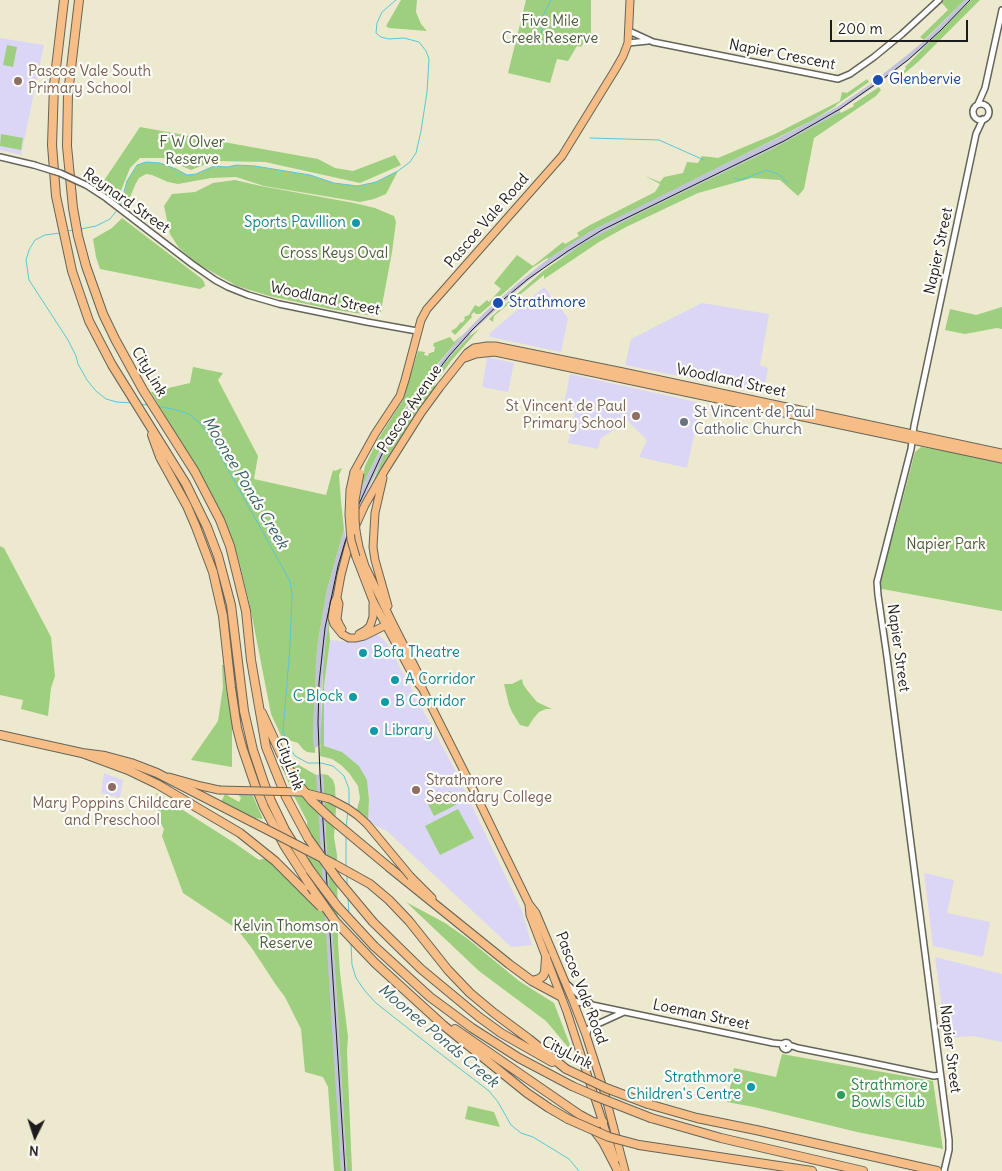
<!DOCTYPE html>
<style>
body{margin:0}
#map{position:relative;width:1002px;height:1171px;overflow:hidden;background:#ede9ce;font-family:Delius,sans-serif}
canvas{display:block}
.north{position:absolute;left:10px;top:1111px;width:50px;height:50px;-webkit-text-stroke:4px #fdfcf7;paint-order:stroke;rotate:184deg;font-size:14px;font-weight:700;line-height:20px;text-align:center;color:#1c1c1c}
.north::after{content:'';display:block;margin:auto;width:18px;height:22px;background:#1c1c1c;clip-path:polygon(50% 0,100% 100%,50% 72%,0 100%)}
.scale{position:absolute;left:830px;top:20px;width:138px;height:22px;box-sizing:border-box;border:2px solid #1c1c1c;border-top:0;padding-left:6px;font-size:15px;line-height:18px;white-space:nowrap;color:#1c1c1c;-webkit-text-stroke:4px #fdfcf7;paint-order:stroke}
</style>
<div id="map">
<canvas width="1002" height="1171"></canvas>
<div class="north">N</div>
<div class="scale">200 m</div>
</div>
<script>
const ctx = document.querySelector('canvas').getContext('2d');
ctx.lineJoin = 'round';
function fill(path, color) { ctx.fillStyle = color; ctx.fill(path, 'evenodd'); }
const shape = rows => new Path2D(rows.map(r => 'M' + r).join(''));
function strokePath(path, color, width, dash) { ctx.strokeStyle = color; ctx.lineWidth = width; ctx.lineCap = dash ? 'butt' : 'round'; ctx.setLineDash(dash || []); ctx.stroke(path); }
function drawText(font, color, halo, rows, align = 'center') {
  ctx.font = font + ' Delius,sans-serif'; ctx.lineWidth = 4.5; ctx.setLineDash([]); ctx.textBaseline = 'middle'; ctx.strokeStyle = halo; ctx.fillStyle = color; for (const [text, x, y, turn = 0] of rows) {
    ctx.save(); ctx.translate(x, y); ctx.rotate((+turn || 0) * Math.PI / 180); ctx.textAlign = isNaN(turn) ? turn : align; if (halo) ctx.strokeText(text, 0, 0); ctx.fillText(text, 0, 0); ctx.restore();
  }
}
fill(shape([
 [0,38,44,45,21,155,0,150],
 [544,287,568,318,561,352,490,337,489,334],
 [702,303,769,314,760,365,768,368,763,393,625,365,631,339],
 [487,357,514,363,508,392,482,387],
 [570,374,701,403,687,468,639,457,647,440,628,421,601,438,598,449,568,443,575,411,563,408],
 [376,633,387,643,454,768,522,911,532,945,511,947,387,831,368,822,369,800,367,780,324,746,324,686,330,640,349,642,363,639],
 [104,773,123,780,120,798,101,793],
 [924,873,954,880,947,913,990,922,983,957,933,946],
 [935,957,1002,974,1002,1042,973,1036,946,1038]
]), '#dcd6f6');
fill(shape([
 [965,0,971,0,927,45,880,83,840,110,840,112,774,148,638,214,601,234,547,266,522,286,475,329,470,334,471,335,456,350,432,379,409,413,391,442,358,510,358,495,368,474,393,427,418,389,457,341,485,312,518,283,548,259,591,231,652,200,798,128,837,107,869,85,906,56,924,41],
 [344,529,347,544,333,597,325,646,321,695,321,744,315,748,314,748,313,730,314,683,318,641,327,590],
 [322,774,323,776,328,873,336,984,347,1171,341,1171,336,1105,316,785,316,775]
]), '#c2c2dc');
fill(shape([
 [401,0,417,0,416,12,421,24,427,31,389,28,386,26],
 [526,0,591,0,591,43,584,42,581,47,577,46,568,61,557,59,550,83,508,73],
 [943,0,965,0,924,40,920,37,948,10,941,2],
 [971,0,980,0,918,62,894,82,894,79,906,69,905,67],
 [7,45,17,47,13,67,3,65],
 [867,79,869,82,836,105,836,106,813,120,591,231,548,259,547,258,532,268,480,314,476,314,474,312,471,315,472,317,455,335,451,331,456,328,461,322,462,323,465,319,464,317,469,315,475,305,479,307,487,300,489,302,501,289,494,283,517,255,533,266,563,242,565,244,579,236,577,233,590,225,655,192,660,184,645,176,660,182,664,177,683,173,687,162,698,163,702,156,718,158,775,134,840,101,842,92,847,93],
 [879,87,881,90,876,96,814,138,804,189,798,196,780,180,752,178,698,193,626,227,599,242,544,279,544,275,494,316,493,322,489,319,491,317,543,271,584,243,638,214,774,148,840,112,841,113,854,106,853,104],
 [140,127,318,159,335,168,353,171,395,155,401,165,360,183,265,162,214,161,191,170,163,158,140,158,130,168,118,198,101,185],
 [1,134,23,138,21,150,0,146],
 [146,162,160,163,176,169,187,175,196,174,214,166,226,167,237,165,255,166,310,175,334,183,358,186,376,182,398,171,386,194,374,199,360,202,264,186,236,177,211,178,178,184,168,182,152,175,146,174,139,178,135,185,128,202,123,197,127,181,137,165],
 [235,180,261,186,354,203,375,208,394,216,396,222,392,252,380,316,368,315,330,309,269,296,237,286,198,264,179,248,170,234,164,206,172,194,195,192,213,183],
 [122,218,202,279,204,282,205,286,200,289,100,269,96,257,93,239,112,228],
 [1002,307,1002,329,997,328,965,334,945,330,950,309,976,315],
 [480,328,451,361,434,385,437,387,358,515,358,510,372,484,384,455,409,413,432,379,456,350,471,335],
 [462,335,429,374,405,407,381,448,368,474,358,495,365,466,377,441,403,400,418,351,425,352,424,355,428,356,429,353,431,353,432,352,434,352,435,347,433,346,434,343,450,337,454,342],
 [193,367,223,373,218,380,258,456,254,479,326,495,333,470,335,471,342,468,339,475,341,501,344,529,327,590,318,641,316,662,313,730,314,748,315,748,315,753,307,752,303,749,298,743,282,738,271,714,249,601,237,553,214,498,151,392,190,383],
 [921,447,1002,461,1002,611,877,588,894,532,915,452],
 [0,546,4,548,51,637,55,676,51,688,48,716,21,709,23,700,0,695],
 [331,606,329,628,330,640,324,686,324,746,342,752,359,766,367,780,369,800,368,822,357,809,360,798,358,786,349,773,341,765,332,759,320,756,323,671,325,646],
 [222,665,224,665,226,689,232,723,232,767,191,760,218,721,223,687],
 [522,679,523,684,527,690,537,702,552,709,546,709,539,712,533,719,528,727,520,725,512,712,509,705,504,684,512,684],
 [287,758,316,775,341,1171,334,1171,328,1087,323,1077,305,1072,301,1029,285,997,276,985,251,947,237,929,183,893,162,836,164,829,157,817,159,801,156,793,233,842,259,860,266,858,311,903,307,821,295,798,279,760,280,760,298,786,303,782],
 [322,774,328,775,333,780,335,786,336,809,334,837,337,855,338,943,340,973,348,1037,347,1052,352,1171,347,1171,336,984,328,873,323,776],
 [450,791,456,805,434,816,427,802],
 [237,793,252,794,263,819,253,818,221,802,225,794,239,802,241,798],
 [458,809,474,838,440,855,425,826],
 [406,902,445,923,468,939,519,981,554,1003,573,1053,546,1021,479,971],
 [782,1054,933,1081,943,1149,857,1132,754,1107,727,1102,734,1068,776,1077],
 [468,1106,494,1112,500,1127,465,1119]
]), '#9dcf7f');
strokePath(shape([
 [541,40,543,16,551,0],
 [590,138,659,140,704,160],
 [735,178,739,180,743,179,767,170,778,174,788,183],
 [120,206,127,181,137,165,146,162,160,163,176,169,187,175,196,174,214,166,227,167,237,165,255,166,310,175,334,183,358,186,376,182,398,171,410,162,416,153,421,131,427,92,429,59,426,51,419,42,404,38,389,39,381,37,376,33,377,23,382,12,396,0],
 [81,229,96,226,110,219,118,209],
 [66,231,75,230],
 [60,233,45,235,35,240,29,250,26,260,29,280,68,340,76,356,78,364,87,380,96,391,106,399,117,402,133,403],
 [139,404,147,405],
 [156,406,173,409,189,414,199,422,209,435,290,581,292,595,290,646,283,731,287,742,295,756,308,763,321,763,333,766,344,776,349,789,349,805],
 [346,827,348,811],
 [346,836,346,867],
 [347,876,347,887],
 [348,898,349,914],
 [351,943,352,965,356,978,365,991,376,1003,433,1048,489,1091,498,1102,511,1125,521,1133,533,1137,569,1159,579,1171]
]), '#5ac7d2', 1);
const minor = shape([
 [629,31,653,42,838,79,850,74,874,57,902,34,939,0],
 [628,43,648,41],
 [978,104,985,88,1002,10],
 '973 112a8 8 0 1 1 16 0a8 8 0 1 1-16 0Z',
 [0,157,34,165],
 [86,185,106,198,192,264,215,280,228,287,248,295,279,304,367,322,417,331],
 [568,985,580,996,590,1003],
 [573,1001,773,1043,783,1044],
 [586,1035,588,1030,591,1027,624,1012],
 '782.5 1046a3.5 3.5 0 1 1 7 0a3.5 3.5 0 1 1-7 0Z',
 [789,1045,798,1048,853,1059,934,1076,940,1075],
 [944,1171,949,1150,949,1140,887,657,878,595,877,582,911,449,914,426,976,134,983,119]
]);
const major = shape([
 [465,358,476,354,495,352,1002,459],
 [354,472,375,434,400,396,405,380,421,320,427,309,562,156,615,70,623,56,628,43,630,0],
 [383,478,375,513,373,547,375,560,388,606],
 [355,527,365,505,385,470,421,413,440,387,467,353,474,348,487,346,495,346,623,372,1002,453],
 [356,531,359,547,365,566,392,622,421,679,422,687],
 [351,537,341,575,337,597,334,603,332,618,334,624,342,634,349,638,355,638,364,636,392,622],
 [356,557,373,601,416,681,422,688,472,787,529,904,536,913,573,1001,586,1035,604,1091,625,1171],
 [337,598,339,604,337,619,339,624,342,629],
 [359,634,366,630,370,626,373,617,373,604],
 [169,777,201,786,219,790],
 [411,877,432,898],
 [529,905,530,915,567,1012,615,1160]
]);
const highway = shape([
 [64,0,54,85,52,145,56,196,72,271,89,321,112,365,186,484,207,527,218,556,231,605,244,711,253,750,264,783,271,801,285,830,310,870],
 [79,0,68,94,67,146,73,208,78,236,86,266,103,314,115,339,143,390,195,472,220,520,230,546,236,570,246,611,251,660,266,747,286,797,308,838],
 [152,435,160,457,187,506,196,527,213,572,223,616,231,688,237,728,242,747,255,785,264,807,284,845,311,887],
 [262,713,285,763,299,785],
 [0,735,82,753,105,756,131,763,157,773,252,822],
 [82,753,128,770,157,784,240,833,275,861,312,898],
 [334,864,370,884,389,900,409,921,448,970,470,993,494,1013,529,1039,566,1069],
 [390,868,509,964,532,981,560,996],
 [335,921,375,963,443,1025,527,1093,549,1108,568,1119],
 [373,922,421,969,479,1017,501,1033,552,1062],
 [374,946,430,997,472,1028,519,1058,572,1086],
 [532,981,539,979,543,976,545,972,546,957],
 [455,1029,580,1115,593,1122,598,1123,603,1122],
 [648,1104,697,1118,756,1130,937,1171],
 [651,1118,721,1138,863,1171],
 [594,1130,603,1142,617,1169],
 [639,1145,812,1171]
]);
strokePath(minor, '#65645a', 8);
strokePath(major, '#65645a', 9);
strokePath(highway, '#65645a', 10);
strokePath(minor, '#fff', 5);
strokePath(major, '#f6be86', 7);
strokePath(highway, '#f6be86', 8);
strokePath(shape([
 [345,1171,320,774,318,723,319,683,325,628,338,566,345,542,358,506,382,454,413,403,449,356,472,330,504,299,528,279,568,251,602,230,784,141,840,109,880,81,908,60,941,30,970,0]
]), '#1c1c1c', 1);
const minorBridge = shape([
 [34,165,60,173,86,185]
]);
const majorBridge = shape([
 [354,472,350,490,349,515,351,540,356,557],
 [356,531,355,519,355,500,360,473],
 [219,790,302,792,330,799,347,808,357,815,367,824,411,877]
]);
const highwayBridge = shape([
 [299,785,311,800,330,818,390,868],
 [252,822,334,864],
 [308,838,338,880,373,922],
 [310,870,337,906,374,946],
 [311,887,335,921],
 [312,898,321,907],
 [566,1069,606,1088,648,1104],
 [572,1086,595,1096,651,1118],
 [568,1119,609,1137,639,1145]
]);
strokePath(minorBridge, '#65645a', 8, []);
strokePath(majorBridge, '#65645a', 9, []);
strokePath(highwayBridge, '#65645a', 10, []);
strokePath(minorBridge, '#fff', 5);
strokePath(majorBridge, '#f6be86', 7);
strokePath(highwayBridge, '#f6be86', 8);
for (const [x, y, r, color] of [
 [878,80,6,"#1a4fb4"],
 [18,81,5,"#8d6e63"],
 [356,223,5,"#0f9aa8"],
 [498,303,6,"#1a4fb4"],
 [636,416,5,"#8d6e63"],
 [684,422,5,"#6b7280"],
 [363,653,5,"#0f9aa8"],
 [395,680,5,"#0f9aa8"],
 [353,697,5,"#0f9aa8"],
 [385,702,5,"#0f9aa8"],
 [374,731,5,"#0f9aa8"],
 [112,787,5,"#8d6e63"],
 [416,790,5,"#8d6e63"],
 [751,1087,5,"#0f9aa8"],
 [841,1095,5,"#2e9e5b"]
]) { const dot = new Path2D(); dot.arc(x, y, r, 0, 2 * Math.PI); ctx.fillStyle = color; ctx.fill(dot); strokePath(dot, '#fdfcf7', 2); }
drawText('15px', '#495b3f', '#fdfcf7', [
 ["Five Mile",550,22],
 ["Creek Reserve",550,39],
 ["F W Olver",192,143],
 ["Reserve",192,160],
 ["Cross Keys Oval",334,254],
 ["Napier Park",946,545],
 ["Kelvin Thomson",286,927],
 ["Reserve",286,944]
]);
drawText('15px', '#1c1c1c', '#fdfcf7', [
 ["Napier Crescent",782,55,11],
 ["Reynard Street",126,201,35],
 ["Pascoe Vale Road",487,221,-49],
 ["Napier Street",939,251,-78],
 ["Woodland Street",325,299,12],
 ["CityLink",149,372,59],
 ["Woodland Street",731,381,12],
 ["Pascoe Avenue",410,409,-56],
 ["Napier Street",898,648,82],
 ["CityLink",289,764,69],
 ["Pascoe Vale Road",581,988,69],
 ["Loeman Street",701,1015,12],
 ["Napier Street",950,1049,83],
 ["CityLink",567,1053,27]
]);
drawText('15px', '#785e54', '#fdfcf7', [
 ["Pascoe Vale South",28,72],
 ["Primary School",28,89],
 ["St Vincent de Paul",626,407,"right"],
 ["Primary School",626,424,"right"],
 ["Strathmore",426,781],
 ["Secondary College",426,798],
 ["Mary Poppins Childcare",112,804,"center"],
 ["and Preschool",112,821,"center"]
], 'left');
drawText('15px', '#164399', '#fdfcf7', [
 ["Glenbervie",889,80],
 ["Strathmore",509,303]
], 'left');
drawText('15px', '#0d838f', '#fdfcf7', [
 ["Sports Pavillion",346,223,"right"],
 ["Bofa Theatre",373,653],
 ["A Corridor",405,680],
 ["C Block",343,697,"right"],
 ["B Corridor",395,702],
 ["Library",384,731],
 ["Strathmore",741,1078,"right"],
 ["Children's Centre",741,1095,"right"]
], 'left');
drawText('15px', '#5b616d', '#fdfcf7', [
 ["St Vincent de Paul",694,413],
 ["Catholic Church",694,430]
], 'left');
drawText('15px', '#27864d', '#fdfcf7', [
 ["Strathmore",851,1086],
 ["Bowls Club",851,1103]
], 'left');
drawText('italic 16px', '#356065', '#fdfcf7', [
 ["Moonee Ponds Creek",245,483,59],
 ["Moonee Ponds Creek",438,1036,40]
]);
</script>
